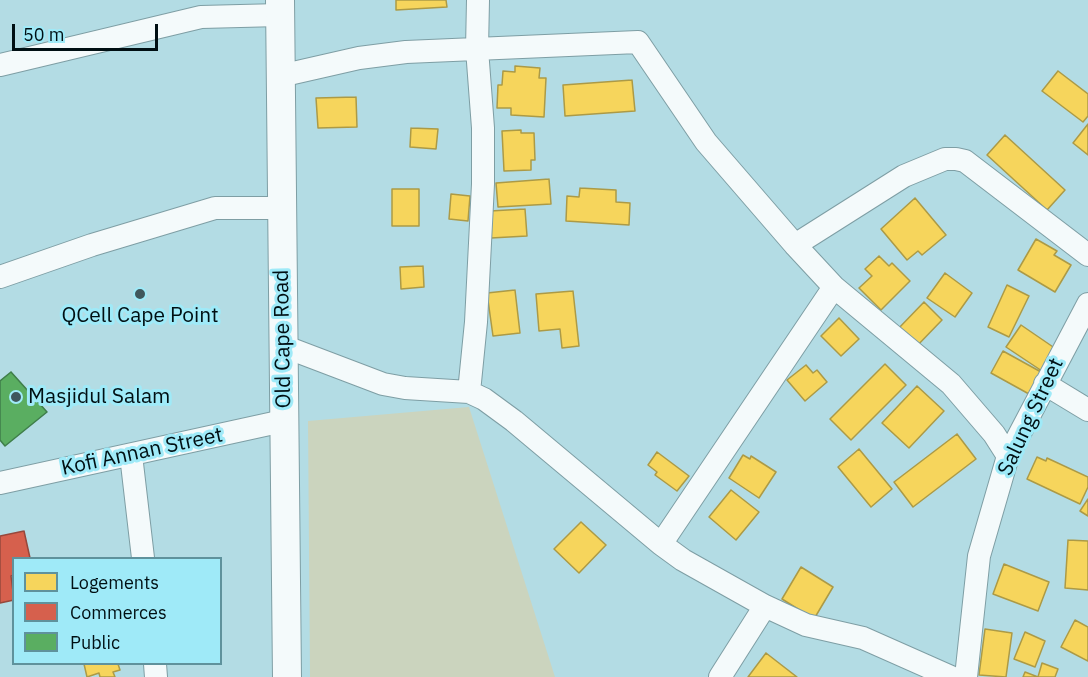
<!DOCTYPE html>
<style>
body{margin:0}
#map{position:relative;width:1088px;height:677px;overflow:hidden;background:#b3dce4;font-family:"IBM Plex Sans",sans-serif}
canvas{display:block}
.legend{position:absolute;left:12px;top:557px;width:210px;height:108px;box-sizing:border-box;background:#9feaf8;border:2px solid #5f929c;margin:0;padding:8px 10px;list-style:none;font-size:18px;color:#000f13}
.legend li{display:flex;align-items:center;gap:12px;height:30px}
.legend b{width:30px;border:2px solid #5f929c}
.scale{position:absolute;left:12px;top:24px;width:146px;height:27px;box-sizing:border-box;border:3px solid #000f13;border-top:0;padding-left:8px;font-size:18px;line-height:21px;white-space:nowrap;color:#000f13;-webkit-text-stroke:4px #9feaf8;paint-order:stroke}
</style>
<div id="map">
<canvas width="1088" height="677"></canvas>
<ul class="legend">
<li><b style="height:16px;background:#f6d55c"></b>Logements</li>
<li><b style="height:16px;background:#d6604d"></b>Commerces</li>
<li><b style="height:16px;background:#5aae61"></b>Public</li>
</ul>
<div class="scale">50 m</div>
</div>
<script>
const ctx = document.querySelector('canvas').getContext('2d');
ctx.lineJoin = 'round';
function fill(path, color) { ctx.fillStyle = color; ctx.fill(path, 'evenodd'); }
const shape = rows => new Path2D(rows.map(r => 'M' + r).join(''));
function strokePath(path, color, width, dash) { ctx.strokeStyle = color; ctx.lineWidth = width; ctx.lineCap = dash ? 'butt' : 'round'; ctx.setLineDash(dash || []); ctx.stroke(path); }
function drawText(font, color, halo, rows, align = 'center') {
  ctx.font = font + ' "IBM Plex Sans",sans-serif'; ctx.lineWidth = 6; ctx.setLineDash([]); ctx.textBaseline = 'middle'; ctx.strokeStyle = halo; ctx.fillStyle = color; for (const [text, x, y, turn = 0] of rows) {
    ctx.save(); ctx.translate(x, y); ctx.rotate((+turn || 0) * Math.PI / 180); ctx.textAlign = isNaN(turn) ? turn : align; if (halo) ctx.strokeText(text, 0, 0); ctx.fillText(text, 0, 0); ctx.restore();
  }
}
fill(shape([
 [469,407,555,677,310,677,308,421]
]), '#cbd4be');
const homes = shape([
 [396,0,446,0,447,7,396,10,396,0],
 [515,66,540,68,539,78,546,78,544,117,511,115,511,108,497,108,498,85,502,85,503,71,515,72,515,66],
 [1058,71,1088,94,1088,116,1083,122,1042,91,1058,71],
 [632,80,635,111,565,116,563,85,632,80],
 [356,97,357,127,318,128,316,98,356,97],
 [1088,124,1088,155,1073,143,1088,124],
 [411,128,438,129,436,149,410,147,411,128],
 [521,130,521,133,534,133,535,160,531,160,531,170,504,171,502,131,521,130],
 [1005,135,1065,190,1047,210,987,155,1005,135],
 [549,179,551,204,498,207,496,183,549,179],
 [580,188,616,190,616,202,630,203,629,225,566,221,567,196,579,197,580,188],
 [392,189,419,189,419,226,392,226,392,189],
 [451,194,470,196,468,221,449,219,451,194],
 [915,198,946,235,922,255,918,251,907,260,881,229,915,198],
 [525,209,527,236,491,238,490,211,525,209],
 [1036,239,1057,251,1054,255,1071,265,1055,292,1018,270,1036,239],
 [879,256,889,266,892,263,910,281,881,310,859,288,872,276,865,269,879,256],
 [423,266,424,287,401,289,400,267,423,266],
 [945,273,972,293,955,317,927,298,945,273],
 [1007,285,1029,296,1009,337,988,327,1007,285],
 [515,290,520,333,493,336,487,293,515,290],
 [573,291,579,346,562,348,560,329,539,331,536,294,573,291],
 [924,302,942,320,914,349,896,331,924,302],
 [839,318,859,339,841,356,821,336,839,318],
 [1021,325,1059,351,1045,373,1006,347,1021,325],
 [1003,351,1041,372,1029,394,991,373,1003,351],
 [885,364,906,385,851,440,830,419,885,364],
 [806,365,813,373,817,370,827,382,805,401,787,380,806,365],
 [917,386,944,411,909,448,882,423,917,386],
 [957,434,976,459,913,507,894,482,957,434],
 [859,449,892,489,871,507,838,467,859,449],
 [657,452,689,476,677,491,655,475,657,472,648,465,657,452],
 [743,455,750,459,751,456,776,472,759,498,729,478,743,455],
 [1037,457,1046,461,1047,458,1088,477,1088,487,1080,504,1027,479,1037,457],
 [731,490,759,512,736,540,709,517,731,490],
 [1088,499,1088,516,1080,511,1088,499],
 [581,522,606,545,579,573,554,549,581,522],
 [1068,540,1088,541,1088,590,1065,588,1068,540],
 [1004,564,1049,582,1038,611,993,594,1004,564],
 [801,567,833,587,814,619,782,599,801,567],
 [1075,620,1088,627,1088,661,1061,647,1075,620],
 [985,629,1012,633,1006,677,979,675,985,629],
 [1025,632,1045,641,1035,667,1014,659,1025,632],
 [766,653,797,677,748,677,766,653],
 [1042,663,1058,669,1055,677,1023,677,1025,672,1038,677,1042,663],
 [84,664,118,664,120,670,113,672,115,677,100,677,99,673,87,677,84,664]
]);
fill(homes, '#f6d55c');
strokePath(homes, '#ac9a46', 1.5);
const shops = shape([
 [24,531,30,558,14,558,14,575,11,576,14,600,0,603,0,536,24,531]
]);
fill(shops, '#d6604d');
strokePath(shops, '#96483c', 1.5);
const public = shape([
 [11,372,47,412,5,446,0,440,0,381,11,372]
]);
fill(public, '#5aae61');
strokePath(public, '#3f7e4a', 1.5);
const minor = shape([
 [0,65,201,17,280,15],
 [280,76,359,58,406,52,638,42,706,142,795,245,834,287,951,384,994,434,1008,456],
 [795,245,904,176,945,159,956,159,965,161,1088,255],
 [0,277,92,245,215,208,282,208],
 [283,346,383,384,405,388,469,392,484,399,514,421,661,544,683,560,765,606,806,625,863,638,951,677],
 [1045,384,1088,410],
 [469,392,476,322,483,184,483,128,477,49,478,0],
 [131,455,143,558],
 [0,483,283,421],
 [661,544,834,287],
 [155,664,156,677],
 [720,677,765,606],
 [966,677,979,556,1008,456,1088,304]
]);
const tertiary = shape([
 [280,0,287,677]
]);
strokePath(minor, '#7e9ea4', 24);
strokePath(tertiary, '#7e9ea4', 30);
strokePath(minor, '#f4fafb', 22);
strokePath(tertiary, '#f4fafb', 28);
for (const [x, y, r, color] of [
 [140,294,6,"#3f575c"],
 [16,397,6,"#3f575c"]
]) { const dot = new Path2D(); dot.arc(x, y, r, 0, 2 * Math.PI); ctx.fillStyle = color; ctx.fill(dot); strokePath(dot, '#9feaf8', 2); }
drawText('21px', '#000f13', '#9feaf8', [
 ["QCell Cape Point",140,316],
 ["Masjidul Salam",28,397,"left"]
]);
drawText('21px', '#000f13', '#9feaf8', [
 ["Old Cape Road",283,339,-91],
 ["Salung Street",1031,417,-65],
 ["Kofi Annan Street",142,452,-12]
]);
</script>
